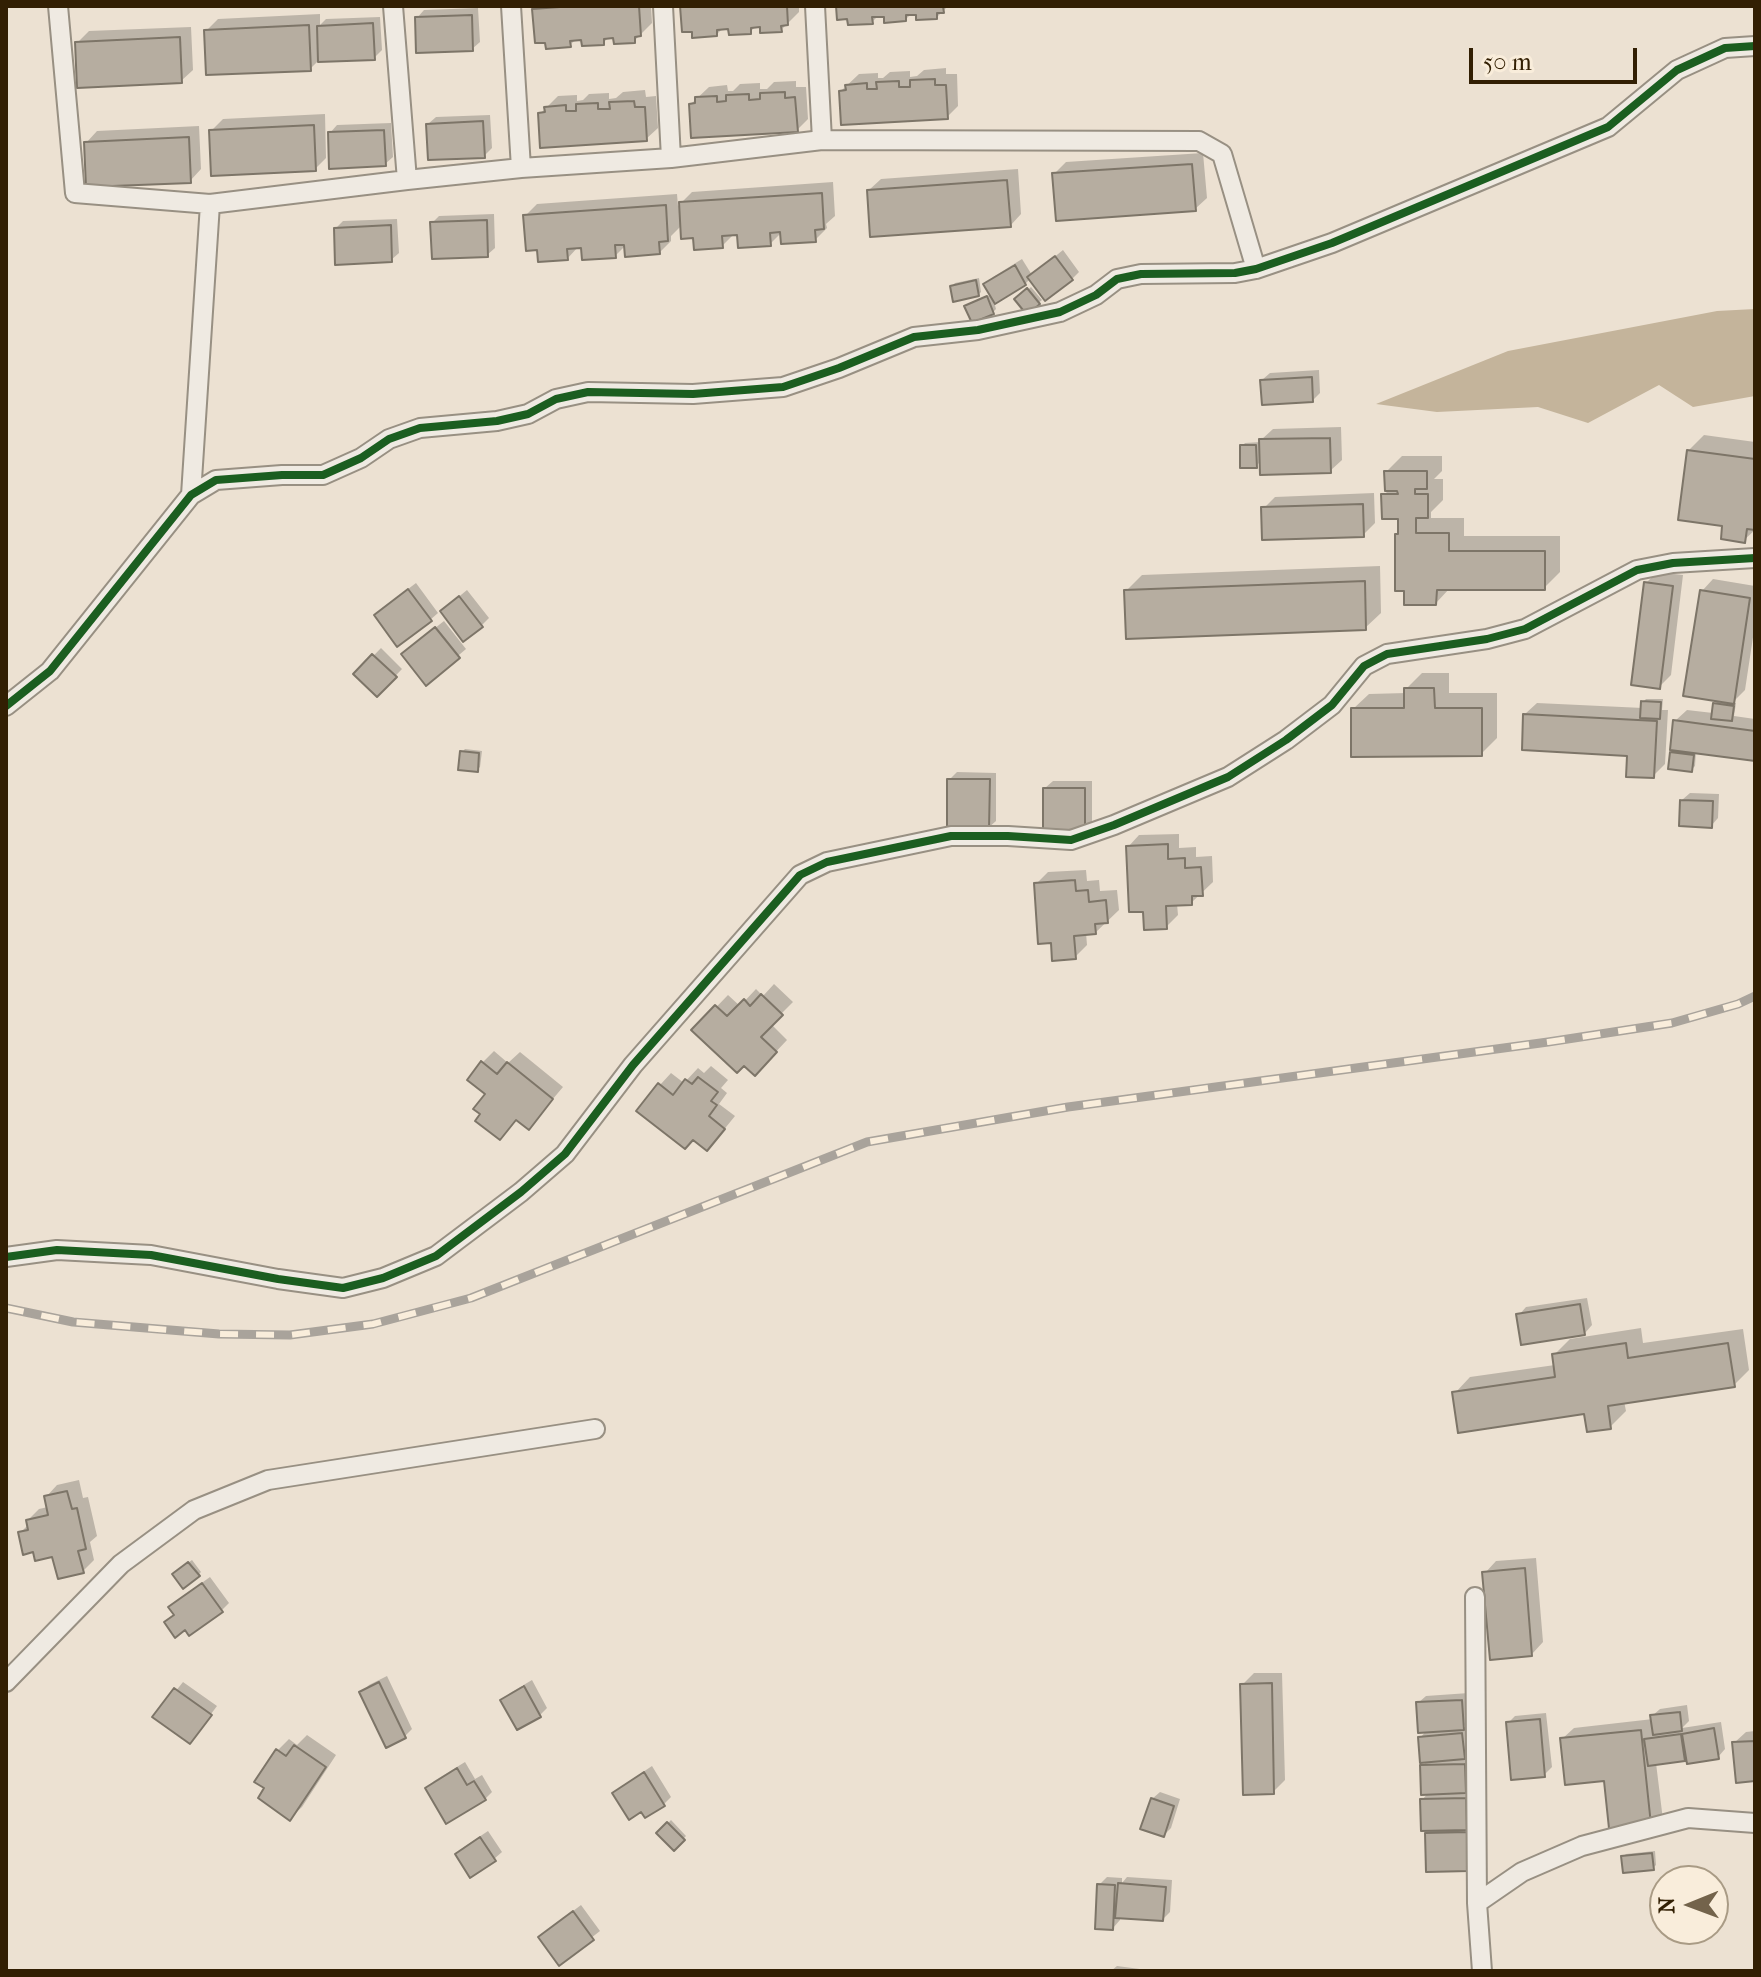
<!DOCTYPE html>
<style>
body{margin:0}
#map{position:relative;width:1761px;height:1977px;overflow:hidden;background:#ece1d2;font-family:"IM FELL French Canon",serif}
canvas{display:block}
.frame{position:absolute;inset:0;border:8px solid #321f03;pointer-events:none}
.north{position:absolute;left:1649px;top:1865px;width:80px;height:80px;box-sizing:border-box;background:#f9eddb;border:2px solid #a99b85;border-radius:50%;rotate:269deg;font-size:22px;font-weight:700;line-height:32px;text-align:center;color:#321f03}
.north::after{content:'';display:block;margin:auto;width:28px;height:36px;background:#73634b;clip-path:polygon(50% 0,100% 100%,50% 72%,0 100%)}
.scale{position:absolute;left:1469px;top:48px;width:168px;height:36px;box-sizing:border-box;border:4px solid #321f03;border-top:0;padding-left:10px;font-size:24px;line-height:28px;white-space:nowrap;color:#321f03;-webkit-text-stroke:6px #f9eddb;paint-order:stroke}
</style>
<div id="map">
<canvas width="1761" height="1977"></canvas>
<div class="frame"></div>
<div class="north">N</div>
<div class="scale">50 m</div>
</div>
<script>
const ctx = document.querySelector('canvas').getContext('2d');
ctx.lineJoin = 'round';
function fill(path, color) { ctx.fillStyle = color; ctx.fill(path, 'evenodd'); }
const shape = rows => new Path2D(rows.map(r => 'M' + r).join(''));
function strokePath(path, color, width, dash) { ctx.strokeStyle = color; ctx.lineWidth = width; ctx.lineCap = dash ? 'butt' : 'round'; ctx.setLineDash(dash || []); ctx.stroke(path); }
fill(shape([
 [1755,309,1755,396,1693,407,1659,385,1588,423,1538,407,1437,412,1376,404,1508,351,1717,311]
]), '#c4b49b');
fill(shape([
 [538,6,651,6,652,23,634,41,615,36,610,36,603,43,583,38,576,39,570,45,535,9],
 [682,6,799,6,799,12,781,30,762,25,757,25,750,32,730,27,723,28,717,34],
 [838,6,948,6,937,17,912,13,906,19,885,14,879,15,872,22],
 [478,8,480,42,472,49,417,18,424,10],
 [320,14,320,25,326,19,380,17,382,50,374,58,319,60,310,69,206,31,218,19],
 [191,27,193,70,181,81,77,43,89,31],
 [946,68,946,74,957,74,958,106,947,117,841,91,859,74,878,73,878,78,883,78,890,72,910,71,910,77,917,76,924,70],
 [796,81,796,87,806,87,808,119,797,130,691,104,709,87,727,85,728,91,733,91,740,84,760,83,760,89,767,89,774,82],
 [645,90,646,97,656,96,658,128,646,139,540,114,558,96,577,95,577,101,583,100,589,94,609,93,609,99,616,98,623,92],
 [325,114,326,158,315,169,211,131,223,119],
 [490,115,492,148,484,156,428,124,436,117],
 [391,123,393,157,385,164,330,133,337,125],
 [199,126,201,169,190,181,86,143,97,131],
 [1203,153,1207,198,1195,209,1054,174,1066,162],
 [1018,169,1021,214,1010,226,869,190,881,179],
 [833,182,835,216,826,224,827,228,815,240,782,232,770,244,738,233,734,234,722,246,694,236,682,225,671,236,671,241,660,252,626,245,615,256,583,245,578,247,567,259,539,248,525,216,537,204,677,194,678,206,692,192],
 [494,214,495,248,487,255,432,223,439,216],
 [397,219,399,253,391,260,336,228,343,221],
 [1063,250,1079,272,1072,279,1031,278,1025,284,994,302,996,309,993,312,973,321,967,306,992,294,986,284,993,277,1022,259,1032,275],
 [979,278,981,292,978,295,952,286,955,283],
 [1031,287,1042,300,1027,312,1017,300],
 [1319,370,1320,393,1313,400,1262,380,1270,373],
 [1341,427,1342,460,1330,471,1262,460,1256,466,1242,446,1245,443,1261,442,1261,440,1273,429],
 [1704,435,1755,442,1755,530,1744,540,1724,524,1688,451],
 [1402,456,1442,456,1442,471,1434,479,1443,479,1443,500,1431,512,1431,518,1464,518,1464,536,1560,536,1560,572,1544,588,1450,588,1436,603,1406,589,1396,534,1400,531,1400,517,1383,495,1387,492,1386,472],
 [1374,493,1375,523,1363,535,1264,508,1275,497],
 [1380,566,1381,613,1365,628,1126,591,1142,575],
 [1657,572,1683,575,1671,675,1659,687,1646,583],
 [1713,579,1755,586,1755,624,1745,690,1732,703,1736,703,1734,716,1755,719,1755,759,1696,751,1695,766,1691,770,1672,753,1676,749,1675,721,1687,710,1713,713,1715,704,1719,700,1702,591],
 [416,583,438,613,430,620,383,608],
 [467,590,489,618,481,626,450,604],
 [444,621,466,649,426,683,411,647],
 [381,648,402,669,377,695,356,674],
 [1422,673,1449,673,1449,693,1497,693,1497,738,1481,754,1353,709,1369,694,1406,693,1406,689],
 [1646,699,1663,699,1662,710,1668,710,1665,764,1653,776,1629,754,1525,714,1537,703,1643,708,1643,702],
 [465,749,482,751,480,767,477,770,462,752],
 [957,772,996,773,996,821,988,828,949,780],
 [1053,781,1092,781,1092,825,1084,833,1045,788],
 [1690,793,1719,794,1718,818,1711,826,1682,800],
 [1179,834,1179,848,1196,847,1196,857,1212,856,1213,882,1191,903,1177,904,1178,915,1166,927,1145,910,1128,847,1139,835],
 [1086,870,1087,881,1099,880,1100,891,1117,890,1119,910,1095,933,1086,933,1087,945,1075,957,1052,941,1036,884,1048,872],
 [774,984,793,1002,771,1024,787,1040,755,1074,694,1030,728,995,740,1006,756,989,763,996],
 [494,1051,508,1063,520,1052,563,1087,529,1127,487,1093,482,1063],
 [711,1066,728,1080,721,1088,727,1093,719,1104,735,1116,718,1137,660,1085,671,1073,684,1083,698,1068,704,1073],
 [1587,1298,1592,1325,1585,1333,1519,1315,1526,1307],
 [1641,1328,1643,1343,1743,1329,1749,1370,1734,1385,1624,1401,1626,1411,1610,1427,1586,1412,1455,1393,1470,1377,1555,1365,1554,1355,1570,1339],
 [79,1480,83,1498,88,1497,97,1536,90,1542,94,1560,83,1571,54,1555,34,1550,20,1533,29,1524,28,1520,39,1509,48,1507,46,1497,57,1485],
 [1536,1558,1543,1642,1532,1654,1485,1573,1496,1561],
 [192,1560,201,1572,198,1575,177,1571],
 [210,1577,229,1603,221,1611,185,1628,176,1614,178,1600],
 [1254,1673,1282,1673,1285,1780,1273,1792,1242,1685],
 [387,1676,412,1729,405,1736,362,1692,369,1685],
 [532,1680,547,1708,540,1715,503,1700,510,1693],
 [183,1682,217,1706,190,1742,155,1717],
 [1469,1693,1470,1720,1463,1727,1469,1727,1471,1750,1463,1758,1472,1758,1472,1784,1465,1791,1472,1791,1476,1862,1427,1834,1433,1829,1422,1800,1429,1792,1422,1766,1428,1760,1420,1738,1427,1730,1418,1703,1426,1696],
 [1687,1705,1689,1721,1682,1728,1721,1722,1725,1749,1718,1757,1688,1755,1684,1759,1656,1763,1663,1820,1651,1832,1606,1778,1562,1739,1574,1728,1653,1719,1652,1716,1660,1709],
 [1546,1713,1552,1767,1544,1775,1508,1723,1515,1716],
 [1755,1731,1755,1779,1734,1743,1746,1732],
 [307,1735,336,1755,302,1807,290,1818,267,1788,277,1751,289,1739,297,1745],
 [465,1762,475,1779,482,1775,492,1792,485,1799,427,1788,434,1781],
 [652,1766,671,1797,664,1804,646,1816,614,1793,622,1786],
 [1160,1792,1180,1799,1171,1828,1164,1835,1152,1799],
 [671,1820,686,1836,674,1848,659,1833],
 [488,1831,502,1852,494,1859,457,1854,464,1847],
 [1655,1851,1656,1865,1653,1868,1623,1857,1626,1854],
 [1107,1877,1122,1878,1122,1883,1127,1877,1172,1880,1170,1912,1163,1919,1120,1916,1120,1920,1113,1928,1099,1885],
 [581,1905,600,1931,559,1963,548,1930],
 [1117,1966,1155,1971,1111,1971]
]), '#0003');
const building = shape([
 [574,6,639,6,641,36,635,37,635,43,614,44,613,38,604,39,604,45,582,46,581,40,570,41,571,47,546,49,545,43,535,43,532,9,574,6],
 [680,6,787,6,788,25,781,26,782,32,760,33,760,27,751,28,751,34,729,35,728,29,717,30,717,36,692,38,692,32,682,32,680,6],
 [836,6,943,6,944,13,937,13,937,19,916,20,916,15,906,15,906,21,884,23,884,17,872,17,873,24,848,25,847,19,837,20,836,6],
 [472,15,473,51,416,53,415,17,472,15],
 [373,23,375,60,318,62,317,26,373,23],
 [309,25,311,71,206,75,204,30,309,25],
 [180,37,182,83,77,88,75,42,180,37],
 [935,79,935,85,946,85,948,119,841,125,839,91,846,90,845,85,867,83,867,89,877,89,876,82,899,81,899,87,910,87,910,80,935,79],
 [785,92,785,98,795,97,798,132,691,138,689,104,695,103,695,97,717,96,717,102,726,101,726,95,749,94,749,100,760,99,760,93,785,92],
 [634,101,635,107,645,107,647,141,540,148,538,113,545,112,544,107,566,105,566,111,576,111,576,104,598,103,598,109,610,109,609,102,634,101],
 [483,121,485,158,428,160,426,124,483,121],
 [314,125,316,171,211,176,209,130,314,125],
 [384,130,386,166,329,169,328,132,384,130],
 [189,137,191,183,86,187,84,142,189,137],
 [1192,164,1196,211,1056,221,1052,173,1192,164],
 [1007,180,1011,227,870,237,867,190,1007,180],
 [822,193,824,229,815,230,816,242,781,244,780,232,770,233,771,246,738,248,737,235,722,236,723,248,694,250,693,238,681,239,679,202,822,193],
 [666,205,668,241,659,242,660,254,625,257,624,245,615,245,616,258,582,260,581,248,567,249,568,260,538,262,537,250,526,251,523,215,666,205],
 [487,220,488,257,432,259,430,222,487,220],
 [391,225,392,262,335,265,334,228,391,225],
 [1055,256,1073,280,1045,301,1027,277,1055,256],
 [1015,265,1026,285,995,304,983,284,1015,265],
 [976,280,979,296,953,302,950,286,976,280],
 [1027,288,1040,304,1027,315,1014,299,1027,288],
 [987,296,994,314,972,323,964,306,987,296],
 [1312,377,1313,402,1262,405,1260,380,1312,377],
 [1330,438,1331,473,1260,475,1259,439,1330,438],
 [1240,445,1256,445,1257,468,1240,468,1240,445],
 [1687,450,1755,459,1755,530,1747,529,1745,543,1721,539,1722,526,1678,520,1687,450],
 [1384,471,1427,471,1427,489,1415,489,1415,494,1428,494,1428,518,1416,518,1416,533,1449,533,1449,551,1545,551,1545,590,1437,590,1436,605,1404,605,1404,591,1395,591,1395,534,1398,534,1398,519,1382,519,1381,494,1398,494,1397,491,1385,491,1384,471],
 [1363,504,1364,537,1262,540,1261,507,1363,504],
 [1365,581,1366,630,1126,639,1124,590,1365,581],
 [1644,582,1673,586,1660,689,1631,685,1644,582],
 [408,589,432,621,397,647,374,615,408,589],
 [1700,590,1750,598,1734,704,1683,696,1700,590],
 [459,596,483,627,463,642,440,611,459,596],
 [435,627,460,658,426,686,401,654,435,627],
 [372,654,397,677,377,697,353,674,372,654],
 [1404,688,1434,688,1435,708,1482,708,1482,756,1351,757,1351,708,1404,708,1404,688],
 [1641,701,1661,702,1660,719,1640,718,1641,701],
 [1713,703,1734,706,1732,721,1711,719,1713,703],
 [1523,714,1657,721,1654,778,1626,777,1627,756,1522,750,1523,714],
 [1673,720,1755,731,1755,761,1670,750,1673,720],
 [460,751,479,753,478,772,458,770,460,751],
 [1670,752,1694,755,1692,772,1668,769,1670,752],
 [947,779,990,779,989,830,947,830,947,779],
 [1043,788,1085,788,1085,835,1043,834,1043,788],
 [1680,800,1713,801,1712,828,1679,826,1680,800],
 [1168,844,1168,859,1185,858,1185,868,1201,867,1203,896,1192,896,1192,905,1166,906,1167,929,1144,930,1143,912,1129,912,1126,846,1168,844],
 [1075,880,1076,891,1088,890,1089,902,1106,900,1108,923,1095,924,1096,934,1074,936,1076,959,1052,961,1051,943,1038,944,1034,883,1075,880],
 [761,994,783,1015,761,1037,777,1052,755,1076,744,1066,737,1073,691,1030,715,1005,727,1016,744,999,750,1006,761,994],
 [481,1061,497,1074,507,1062,553,1099,529,1130,516,1120,500,1140,475,1121,480,1114,473,1109,485,1094,467,1080,481,1061],
 [698,1077,718,1092,711,1101,717,1105,709,1116,725,1129,707,1151,693,1140,685,1149,636,1111,658,1083,673,1095,685,1079,692,1084,698,1077],
 [1580,1304,1585,1335,1521,1345,1516,1314,1580,1304],
 [1626,1343,1628,1358,1728,1343,1735,1387,1608,1406,1611,1429,1587,1432,1584,1414,1458,1433,1452,1392,1555,1377,1552,1354,1626,1343],
 [67,1491,72,1509,77,1508,86,1549,78,1551,84,1573,58,1579,52,1557,35,1561,33,1552,23,1555,18,1532,28,1530,26,1520,48,1515,44,1496,67,1491],
 [188,1562,200,1576,183,1589,172,1574,188,1562],
 [1525,1568,1532,1656,1490,1660,1482,1572,1525,1568],
 [202,1583,223,1612,189,1636,185,1630,175,1638,164,1622,174,1615,168,1607,202,1583],
 [379,1682,406,1738,386,1748,359,1692,379,1682],
 [1272,1683,1274,1794,1243,1795,1240,1684,1272,1683],
 [524,1686,541,1717,517,1730,500,1700,524,1686],
 [174,1688,212,1715,190,1744,152,1717,174,1688],
 [1462,1700,1464,1730,1418,1733,1416,1702,1462,1700],
 [1680,1712,1682,1731,1653,1735,1650,1715,1680,1712],
 [1540,1719,1545,1777,1511,1780,1506,1722,1540,1719],
 [1714,1728,1719,1759,1687,1764,1682,1734,1714,1728],
 [1641,1730,1652,1834,1610,1838,1604,1781,1565,1785,1560,1738,1641,1730],
 [1462,1733,1465,1759,1420,1763,1418,1737,1462,1733],
 [1681,1734,1685,1761,1648,1766,1644,1739,1681,1734],
 [1755,1741,1755,1781,1736,1783,1732,1742,1755,1741],
 [294,1745,326,1767,290,1821,258,1798,264,1788,254,1782,276,1749,286,1756,294,1745],
 [1465,1764,1466,1793,1421,1795,1420,1765,1465,1764],
 [457,1768,467,1785,474,1781,486,1800,446,1824,425,1788,457,1768],
 [644,1772,665,1806,645,1818,641,1812,629,1820,612,1793,644,1772],
 [1151,1798,1174,1806,1164,1837,1140,1829,1151,1798],
 [1466,1798,1467,1830,1421,1831,1420,1799,1466,1798],
 [667,1822,685,1840,674,1851,656,1833,667,1822],
 [1468,1832,1469,1871,1426,1872,1425,1833,1468,1832],
 [480,1837,496,1861,470,1878,455,1854,480,1837],
 [1652,1853,1654,1870,1623,1873,1621,1856,1652,1853],
 [1118,1883,1166,1887,1163,1921,1115,1918,1118,1883],
 [1097,1884,1115,1885,1113,1930,1095,1929,1097,1884],
 [573,1911,594,1940,559,1966,538,1937,573,1911]
]);
fill(building, '#b6ada0');
strokePath(building, '#7d7568', 2);
const minor = shape([
 [58,6,75,193,210,204,407,180,521,168,671,158,822,140,1199,141,1222,154,1256,269],
 [393,6,407,180],
 [511,6,521,168],
 [663,6,671,158],
 [815,6,822,140],
 [191,495,210,204],
 [6,706,50,671,191,495,216,480,282,475,323,475,361,458,389,439,420,428,497,421,528,414,556,399,588,392,693,394,783,387,839,368,914,337,978,330,1060,312,1096,295,1117,279,1141,274,1235,273,1256,269,1332,243,1608,127,1677,70,1725,48,1755,46],
 [6,1257,57,1250,151,1255,278,1279,343,1288,383,1278,436,1256,521,1192,565,1154,633,1065,800,875,827,862,951,836,1008,836,1071,840,1114,825,1228,777,1286,740,1332,705,1364,666,1387,654,1487,639,1525,629,1637,570,1673,563,1755,558],
 [1475,1597,1477,1903,1482,1971],
 [6,1682,121,1564,194,1510,268,1480,595,1429],
 [1477,1903,1522,1872,1582,1846,1688,1818,1755,1823]
]);
strokePath(minor, '#989083', 22);
strokePath(minor, '#efeae2', 18);
const rail = shape([
 [6,1308,73,1322,219,1334,290,1335,373,1324,471,1298,867,1142,1068,1107,1548,1042,1672,1023,1738,1004,1755,996]
]);
strokePath(rail, '#a9a39b', 9);
strokePath(rail, '#f9eddb', 6, [18]);
strokePath(shape([
 [6,706,50,671,191,495,216,480,282,475,323,475,361,458,389,439,420,428,497,421,528,414,556,399,588,392,693,394,783,387,839,368,914,337,978,330,1060,312,1096,295,1117,279,1141,274,1235,273,1256,269,1332,243,1608,127,1677,70,1725,48,1755,46],
 [6,1257,57,1250,151,1255,278,1279,343,1288,383,1278,436,1256,521,1192,565,1154,633,1065,800,875,827,862,951,836,1008,836,1071,840,1114,825,1228,777,1286,740,1332,705,1364,666,1387,654,1487,639,1525,629,1637,570,1673,563,1755,558]
]), '#1b5e20', 8);
</script>
